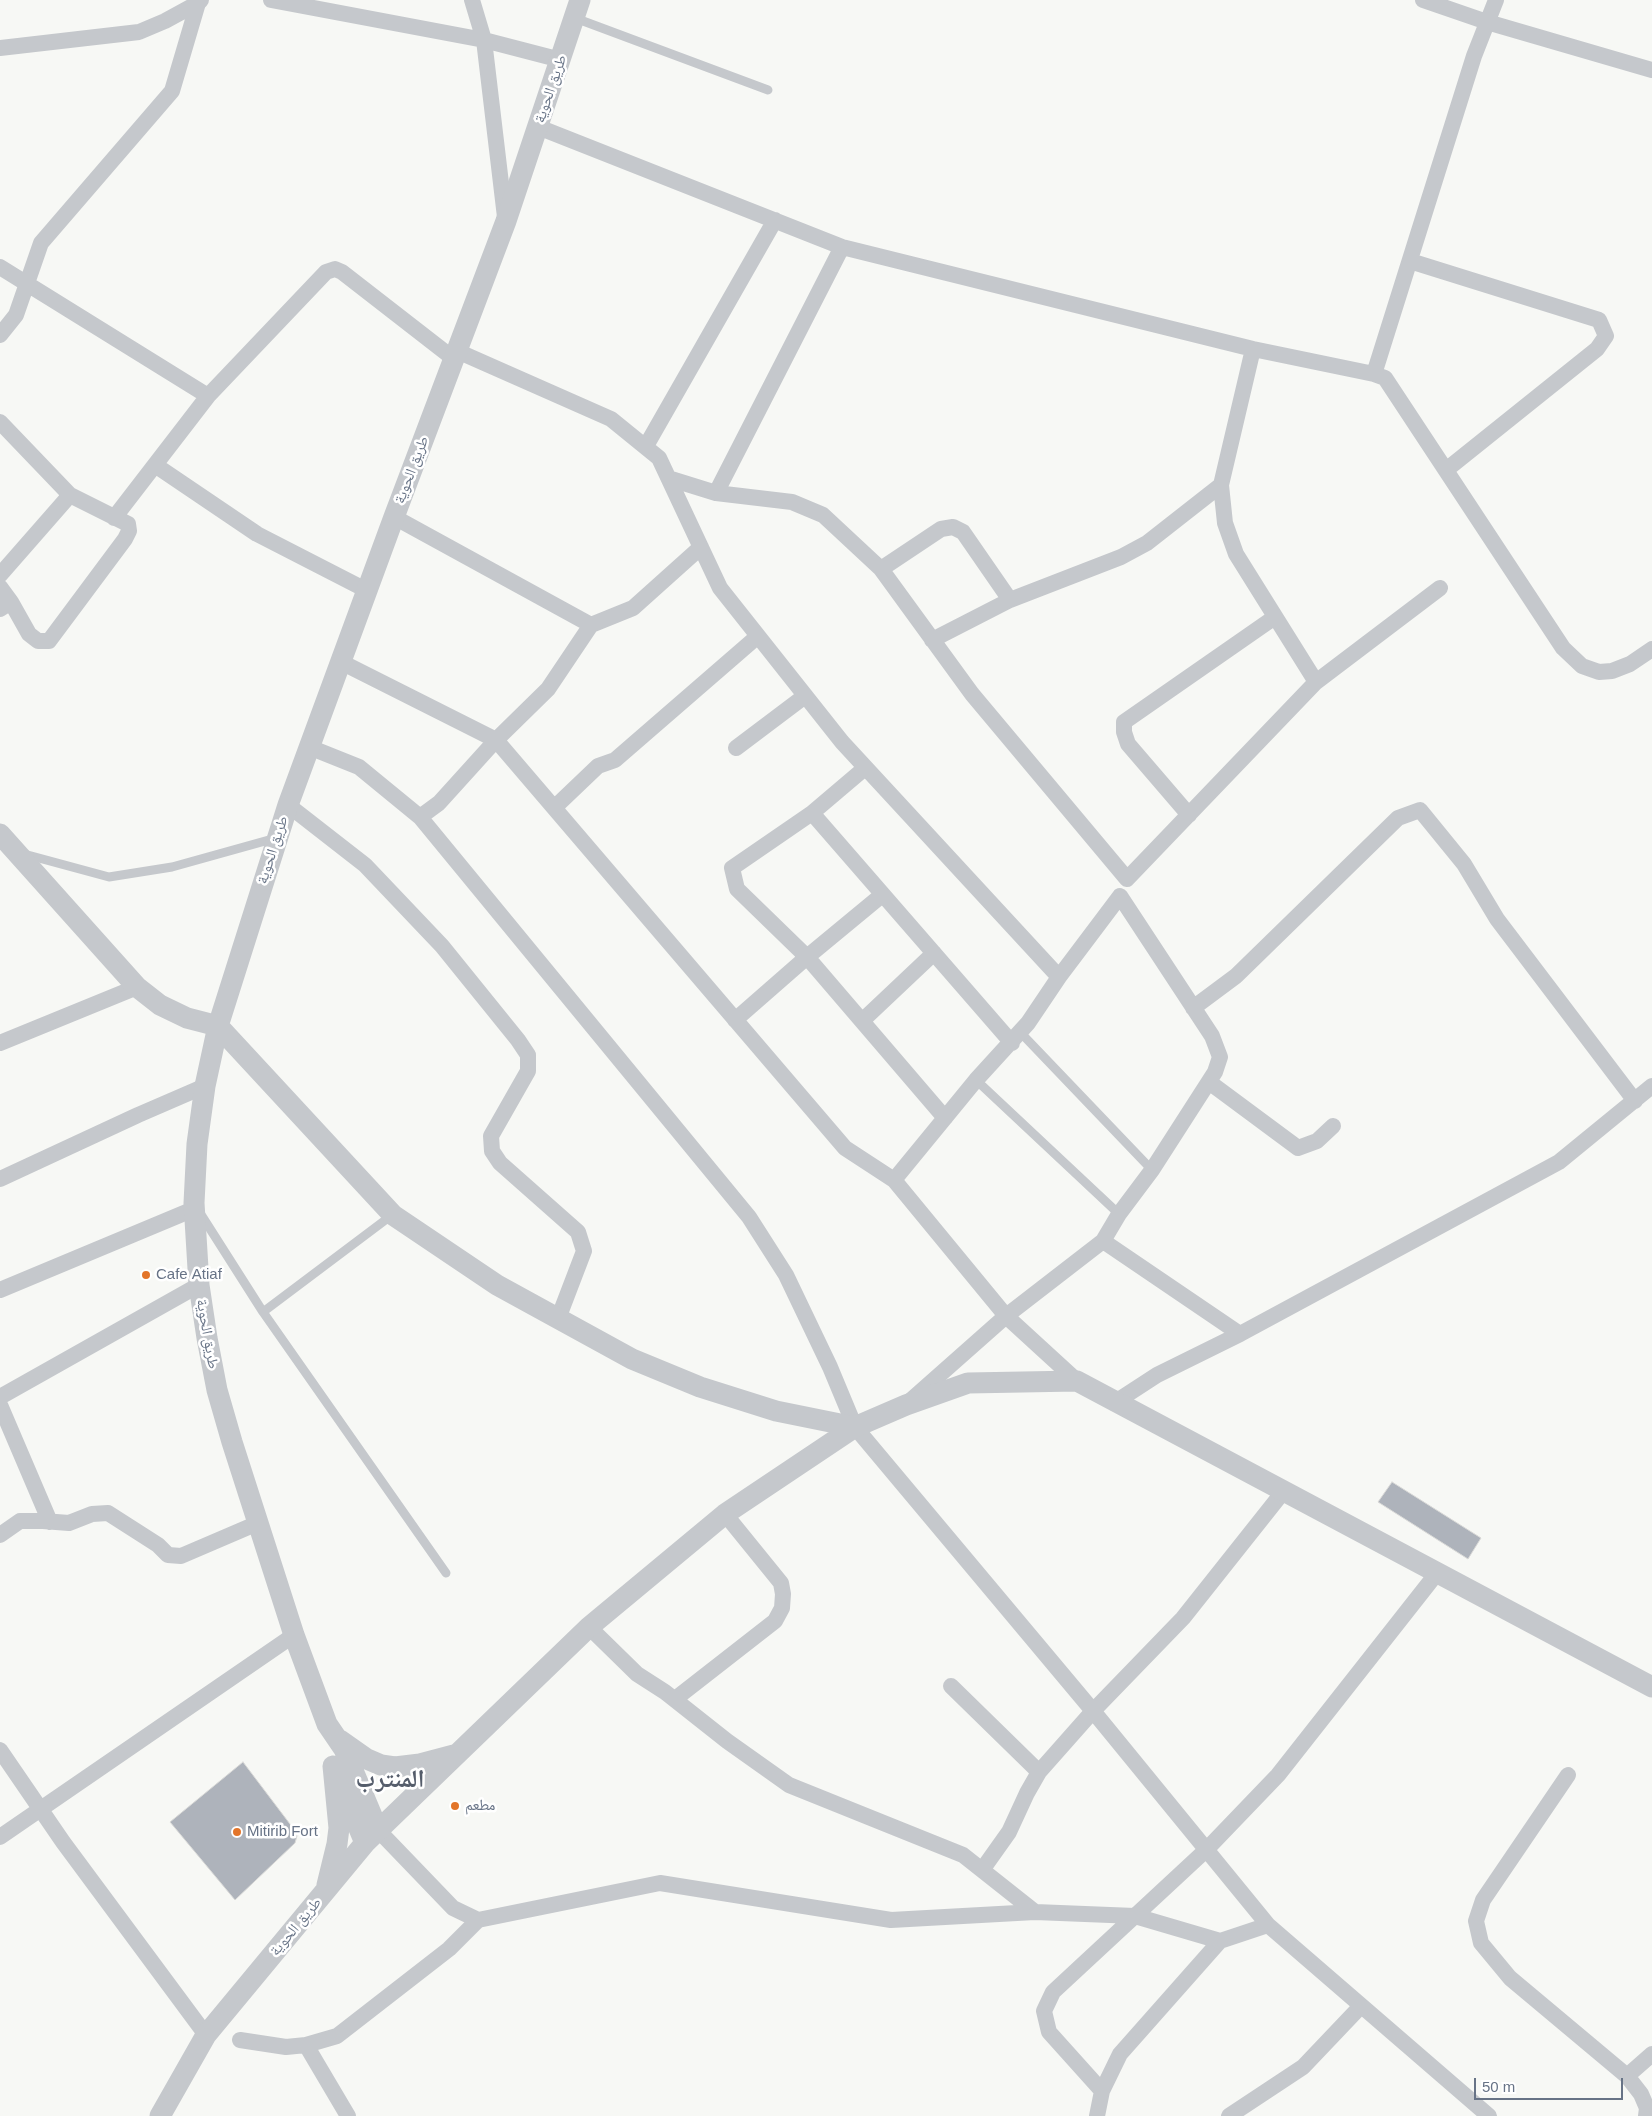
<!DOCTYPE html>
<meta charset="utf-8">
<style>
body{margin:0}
#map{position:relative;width:1652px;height:2116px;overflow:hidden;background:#f7f8f5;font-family:Arial,sans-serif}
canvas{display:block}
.scale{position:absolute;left:1474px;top:2078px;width:149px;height:22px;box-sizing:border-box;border:2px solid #677386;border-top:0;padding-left:6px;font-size:15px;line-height:18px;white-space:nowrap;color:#677386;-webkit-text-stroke:4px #fff;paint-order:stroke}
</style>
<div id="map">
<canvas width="1652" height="2116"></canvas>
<div class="scale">50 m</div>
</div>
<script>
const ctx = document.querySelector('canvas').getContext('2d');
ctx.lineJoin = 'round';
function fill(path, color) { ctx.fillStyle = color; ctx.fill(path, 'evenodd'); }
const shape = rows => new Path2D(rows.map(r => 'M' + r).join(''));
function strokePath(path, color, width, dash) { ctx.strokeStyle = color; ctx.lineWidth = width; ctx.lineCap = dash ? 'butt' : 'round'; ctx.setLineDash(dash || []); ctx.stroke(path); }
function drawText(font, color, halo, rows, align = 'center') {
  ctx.font = font + ' Arial,"Noto Naskh Arabic",sans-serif'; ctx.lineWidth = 5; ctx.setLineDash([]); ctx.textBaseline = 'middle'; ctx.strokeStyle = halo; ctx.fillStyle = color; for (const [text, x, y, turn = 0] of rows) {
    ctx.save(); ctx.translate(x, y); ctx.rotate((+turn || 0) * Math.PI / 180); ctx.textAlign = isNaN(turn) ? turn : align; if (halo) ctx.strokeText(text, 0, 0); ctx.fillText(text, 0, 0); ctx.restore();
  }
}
const building = shape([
 [1392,1482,1481,1538,1468,1559,1378,1502,1392,1482],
 [243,1762,293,1828,297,1836,295,1843,235,1900,170,1822,243,1762]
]);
fill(building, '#aeb3bb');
strokePath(building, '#d9d9d7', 1);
strokePath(shape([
 [575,18,768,90],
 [24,854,109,877,172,867,276,838],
 [1020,1032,1152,1170],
 [976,1080,1119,1214],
 [200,1213,263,1312,446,1573],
 [263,1312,392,1215]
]), '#c5c8cc', 9);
strokePath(shape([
 [271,0,484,40,561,60],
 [472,0,484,40,505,217],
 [1423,0,1487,22,1652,70],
 [0,48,139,32,165,21,198,3],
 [538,127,842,247,1253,349,1374,374,1385,378,1563,648,1582,666,1599,672,1612,671,1630,664,1652,649],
 [1410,261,1599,320,1606,336,1597,349,1446,470],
 [0,267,208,396,114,518],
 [0,335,16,315,41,243,172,91,198,3,201,0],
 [1253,349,1221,485,1225,523,1236,554,1316,682],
 [457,351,611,419,659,458,720,588,842,742,1059,977],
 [1374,374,1474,56,1496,0],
 [208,396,326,272,335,269,342,272,454,359],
 [0,422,70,495,0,575],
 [646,446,775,220],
 [155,465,257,534,368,591],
 [671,479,716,493,792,502,823,515,881,569,972,694,1127,879,1316,682,1440,588],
 [716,493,842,247],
 [394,517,591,625],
 [881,569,941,529,953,527,963,532,1010,600],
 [0,587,11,602,0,609],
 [11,602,29,634,38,641,49,641,125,539,129,531,128,524,70,495],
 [932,640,1010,600,1121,557,1147,543,1221,485],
 [341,662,496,740,845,1148,894,1180],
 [309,747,359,767,420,817,749,1217,786,1275,830,1367,855,1427,1093,1711,1268,1925,1489,2116],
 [736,748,805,696],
 [288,805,365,865,442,946,518,1040,528,1055,528,1071,491,1136,492,1151,500,1163,578,1232,584,1251,558,1319],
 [554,808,598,766,615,760,758,636],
 [812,813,865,768],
 [1189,815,1128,744,1124,732,1124,722,1275,617],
 [420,817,439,803,496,740,548,689,591,625,633,608,701,547],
 [1193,1008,1236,976,1398,818,1420,810,1464,864,1497,919,1635,1101],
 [735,1020,807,957,882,895],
 [862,1021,934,953],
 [0,1043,137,987],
 [1209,1082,1298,1148,1317,1141,1333,1126],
 [945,1118,807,957,737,889,732,868,812,813,1012,1043],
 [0,1179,138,1115,205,1086],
 [1103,1241,1240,1334],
 [0,1290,194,1209],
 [0,1397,199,1285],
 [910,1401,1006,1316,1103,1241,1119,1214,1152,1170,1215,1072,1220,1057,1212,1036,1120,896,1059,977,1028,1023,976,1080,894,1180,1006,1316,1077,1381],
 [1114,1403,1157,1375,1240,1334,1559,1162,1652,1086],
 [0,1405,50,1522],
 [0,1535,20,1521,43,1521,69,1523,92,1514,108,1513,158,1545,168,1555,181,1556,258,1523],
 [589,1627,637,1674,665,1692,727,1741,789,1785,963,1855,1035,1912],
 [951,1686,1039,1772],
 [675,1699,775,1621,782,1608,783,1594,781,1583,725,1514],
 [0,1750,63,1842,206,2035],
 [1568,1775,1483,1900,1476,1921,1481,1943,1510,1978,1627,2076,1641,2094,1647,2108,1646,2116],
 [378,1830,453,1908,478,1920,660,1883,891,1920,1035,1912,1135,1916,1220,1941,1268,1925],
 [0,1837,294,1635],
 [982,1870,1009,1832,1027,1793,1039,1772,1093,1711,1183,1618,1283,1492],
 [240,2040,286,2047,306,2045,337,2036,449,1949,478,1920],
 [306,2045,348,2116],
 [1627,2076,1652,2054],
 [1102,2091,1049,2032,1044,2011,1053,1992,1206,1850,1278,1775,1437,1573],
 [1097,2116,1102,2091,1120,2054,1220,1941],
 [1229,2116,1303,2067,1361,2006]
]), '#c5c8cc', 16);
strokePath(shape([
 [0,834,137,987,160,1005,187,1018,218,1026,393,1215,497,1285,632,1359,700,1387,776,1411,855,1427],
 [340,1740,367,1759,381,1765,395,1767,420,1764,454,1755],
 [342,1788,365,1843],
 [378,1830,344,1749,327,1724,294,1635,232,1442,217,1390,207,1338,199,1285,194,1203,197,1144,205,1086,218,1026,288,805,394,517,506,221,580,0],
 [327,1885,337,1844,339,1828,333,1766],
 [160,2116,206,2035,365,1843,589,1627,725,1514,855,1427,906,1405,968,1383,1077,1381,1652,1687]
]), '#c5c8cc', 21);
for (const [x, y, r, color] of [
 [146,1275,5,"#e3752a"],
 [455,1806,5,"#e3752a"],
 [237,1832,5,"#e3752a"]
]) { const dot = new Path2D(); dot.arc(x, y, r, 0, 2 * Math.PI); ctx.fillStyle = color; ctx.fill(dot); strokePath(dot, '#fff', 2); }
drawText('15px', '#677386', '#fff', [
 ["طريق الحوية",551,89,-71],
 ["طريق الحوية",412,470,-69],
 ["طريق الحوية",273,850,-72],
 ["طريق الحوية",207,1334,80],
 ["طريق الحوية",296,1927,-50]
]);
drawText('15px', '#677386', '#fff', [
 ["Cafe Atiaf",156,1275],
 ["مطعم",465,1806],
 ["Mitirib Fort",247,1832]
], 'left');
drawText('bold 25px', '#555d6b', '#fff', [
 ["المنترب",390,1780]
]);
</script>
